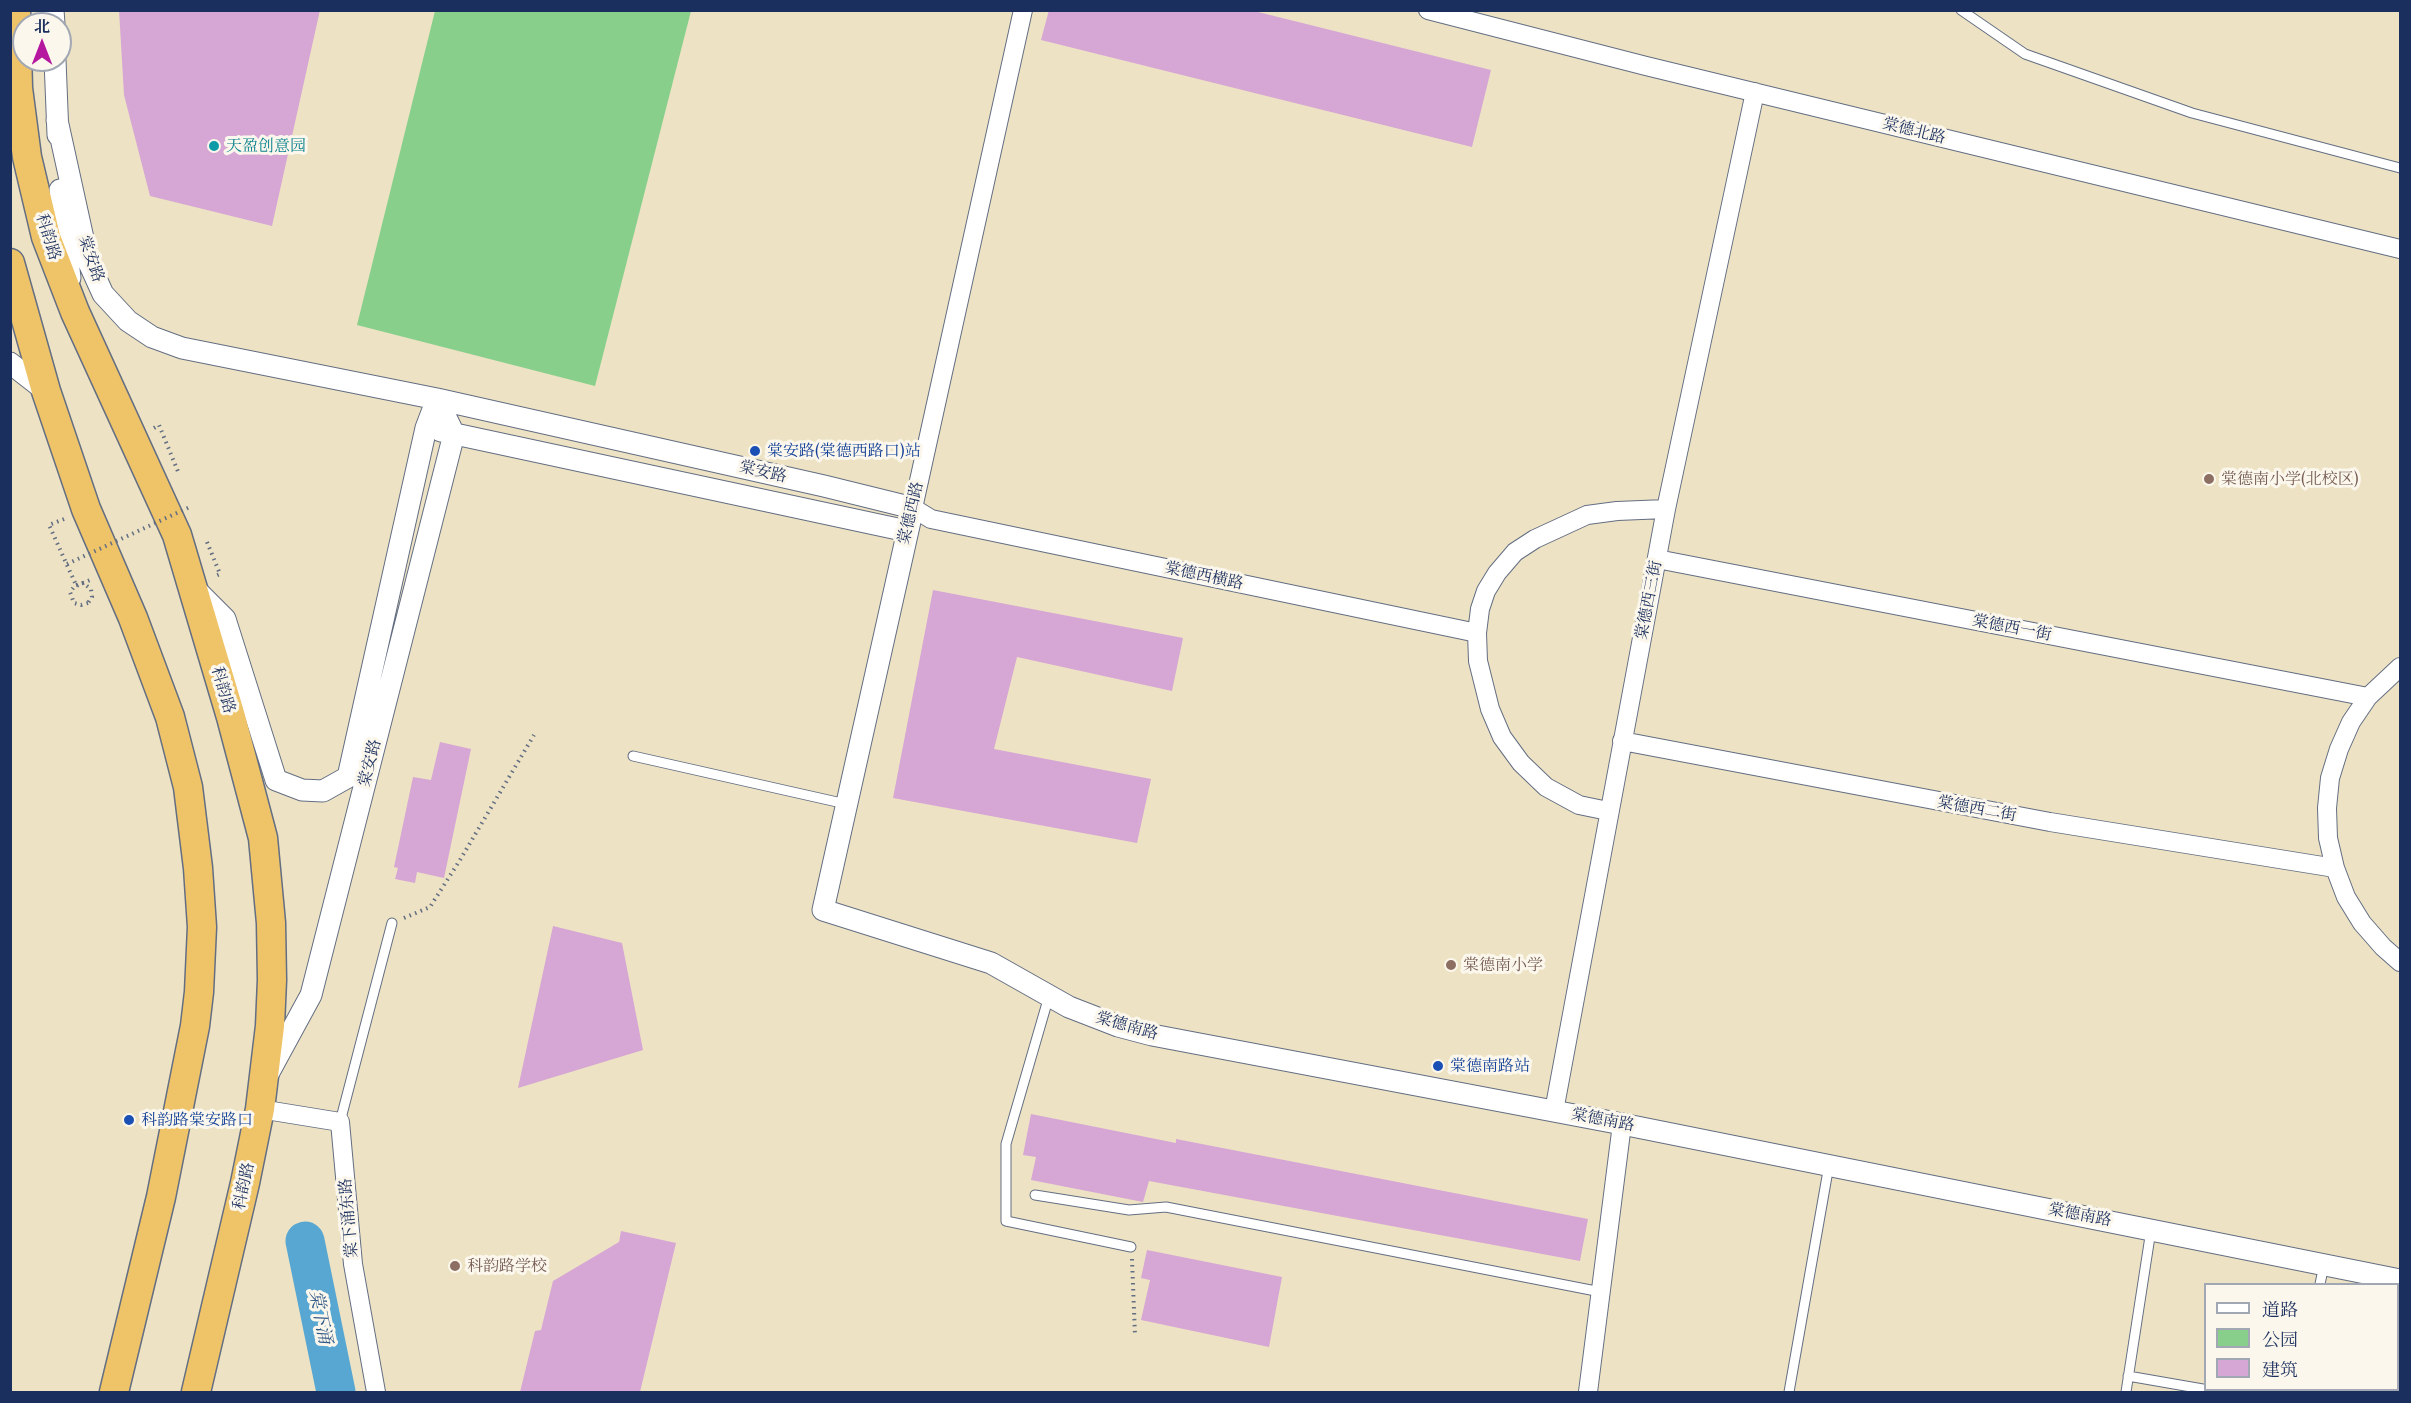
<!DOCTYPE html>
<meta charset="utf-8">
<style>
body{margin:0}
#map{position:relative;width:2411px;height:1403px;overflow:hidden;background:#ede3c4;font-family:"Libre Caslon Text","Noto Serif SC",serif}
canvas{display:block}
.frame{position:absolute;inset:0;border:12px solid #1b2f5e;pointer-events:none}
.legend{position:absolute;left:2204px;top:1283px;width:195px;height:108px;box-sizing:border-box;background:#fbf7ec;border:2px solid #a1a7b3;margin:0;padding:8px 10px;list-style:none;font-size:18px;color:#1b2f5e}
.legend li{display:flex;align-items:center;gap:12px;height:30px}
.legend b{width:30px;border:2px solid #a1a7b3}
.north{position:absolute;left:12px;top:12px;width:60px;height:60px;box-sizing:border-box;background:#fbf7ec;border:2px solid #a1a7b3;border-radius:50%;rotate:0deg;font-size:16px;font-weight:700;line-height:24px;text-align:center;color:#1b2f5e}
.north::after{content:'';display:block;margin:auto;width:21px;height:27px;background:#b5179e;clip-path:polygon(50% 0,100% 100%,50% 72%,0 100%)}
</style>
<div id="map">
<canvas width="2411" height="1403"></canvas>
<div class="frame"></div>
<ul class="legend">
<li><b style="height:8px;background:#fff"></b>道路</li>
<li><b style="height:16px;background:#87cf8b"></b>公园</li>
<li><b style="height:16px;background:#d6a6d4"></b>建筑</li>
</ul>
<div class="north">北</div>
</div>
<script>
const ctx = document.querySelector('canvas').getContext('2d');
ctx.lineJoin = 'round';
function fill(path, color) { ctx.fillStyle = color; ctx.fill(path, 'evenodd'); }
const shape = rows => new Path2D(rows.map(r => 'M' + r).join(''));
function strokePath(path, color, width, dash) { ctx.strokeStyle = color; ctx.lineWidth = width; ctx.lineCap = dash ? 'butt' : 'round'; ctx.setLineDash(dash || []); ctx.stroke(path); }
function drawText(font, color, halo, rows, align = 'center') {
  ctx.font = font + ' "Libre Caslon Text","Noto Serif SC",serif'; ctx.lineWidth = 6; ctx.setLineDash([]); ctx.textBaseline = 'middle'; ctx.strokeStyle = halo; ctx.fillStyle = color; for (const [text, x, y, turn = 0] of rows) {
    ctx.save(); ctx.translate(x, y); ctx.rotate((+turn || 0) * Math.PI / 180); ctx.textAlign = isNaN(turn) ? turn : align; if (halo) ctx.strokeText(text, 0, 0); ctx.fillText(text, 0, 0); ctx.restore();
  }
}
fill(shape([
 [435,11,691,11,595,386,357,325]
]), '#87cf8b');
strokePath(shape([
 [305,1241,336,1392]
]), '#58a7d2', 39);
fill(shape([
 [119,10,320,10,272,226,150,196,124,95],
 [1049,10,1250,10,1491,70,1472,147,1041,40],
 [933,590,1183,638,1172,691,1017,657,994,749,1151,779,1137,843,893,798],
 [440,742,471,749,444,878,417,872,415,883,395,879,398,868,394,867,413,777,431,780],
 [553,926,622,943,643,1050,518,1088],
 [1031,1114,1176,1143,1176,1139,1588,1219,1580,1261,1149,1181,1143,1202,1031,1180,1036,1157,1023,1155],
 [621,1231,676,1243,640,1392,520,1392,535,1331,541,1330,553,1281,619,1242],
 [1147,1250,1282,1277,1269,1347,1141,1320,1150,1280,1141,1278]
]), '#d6a6d4');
const service = shape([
 [1961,10,2025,54,2192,113,2400,168],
 [633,756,846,804],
 [1049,996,1006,1144,1006,1221,1131,1247],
 [340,1122,392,923],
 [1035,1195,1129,1210,1166,1207,1601,1292],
 [2320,1284,2324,1265],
 [2128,1376,2220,1392],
 [1789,1392,1829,1165],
 [2126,1392,2151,1230],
 [2297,1392,2298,1390]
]);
const minor = shape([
 [1023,10,913,508,931,519,1477,633],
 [1428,10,1646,66,2400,249],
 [1657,559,2368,697],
 [2400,667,2368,697,2351,722,2339,749,2330,778,2327,808,2328,838,2335,868,2346,897,2362,923,2383,947,2400,962],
 [1622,741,2050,822,2335,868],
 [1608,811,1579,805,1546,787,1521,763,1502,737,1490,709,1478,661,1477,633,1480,609,1486,591,1497,573,1515,552,1535,539,1587,515,1617,511,1666,509],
 [260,1109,340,1122,353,1264,376,1392],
 [1554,1111,1666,509,1755,92],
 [1588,1392,1622,1124]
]);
const tertiary = shape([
 [53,10,54,24],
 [55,60,58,135],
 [57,120,88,261,103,294,128,321,152,337,182,348,437,399,824,486,913,508,823,910,991,963,1069,1007,1118,1026,1152,1035,1622,1124,2400,1280],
 [60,190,70,278],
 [10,363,46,391],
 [441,431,907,531],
 [193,587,225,619,276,780,302,790,323,791,348,777,426,428,437,399],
 [268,1074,311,995,454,434,437,399]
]);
const trunk = shape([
 [16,10,18,88,27,157,46,237,75,312,177,535,231,717,263,838,271,923,272,980,270,1026,260,1109,245,1183,196,1392],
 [10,263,46,391,86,509,133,618,170,717,188,787,198,868,202,927,199,992,195,1026,161,1197,114,1392]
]);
strokePath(service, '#646e82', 11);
strokePath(minor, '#646e82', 20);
strokePath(tertiary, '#646e82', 23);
strokePath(trunk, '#646e82', 31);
strokePath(shape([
 [154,428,159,425,179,474],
 [64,519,49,525,76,585],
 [207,542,220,574,215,576],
 [88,603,81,605,74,603,70,592,74,587,90,580],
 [404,918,430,907,460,860,534,735],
 [1132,1259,1135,1335]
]), '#646e82', 4, [1.5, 4.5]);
strokePath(service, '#fff', 9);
strokePath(minor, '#fff', 18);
strokePath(tertiary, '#fff', 21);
strokePath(trunk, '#efc469', 28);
strokePath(shape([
 [67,564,192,506],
 [76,585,83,583,91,589,92,597,88,603]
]), '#646e82', 4, [1.5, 4.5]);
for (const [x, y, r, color] of [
 [214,146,6,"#0f9aa8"],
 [755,451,6,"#1a4fb4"],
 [2209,479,6,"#8d6e63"],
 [1451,965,6,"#8d6e63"],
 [1438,1066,6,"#1a4fb4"],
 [129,1120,6,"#1a4fb4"],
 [455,1266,6,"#8d6e63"]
]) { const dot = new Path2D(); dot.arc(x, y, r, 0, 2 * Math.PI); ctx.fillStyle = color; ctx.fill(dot); strokePath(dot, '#fbf7ec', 2); }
drawText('16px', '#1b2f5e', '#fbf7ec', [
 ["棠德北路",1914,131,14],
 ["科韵路",48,237,73],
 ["棠安路",91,259,71],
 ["棠安路",763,472,13],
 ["棠德西路",911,513,-77],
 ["棠德西横路",1204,576,12],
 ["棠德西三街",1649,600,-79],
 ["棠德西一街",2012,628,11],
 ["科韵路",223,690,74],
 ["棠安路",370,763,-76],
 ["棠德西二街",1977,809,10],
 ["棠德南路",1127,1026,16],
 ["棠德南路",1603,1120,11],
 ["科韵路",244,1186,-78],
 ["棠德南路",2080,1215,11],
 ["棠下涌东路",349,1218,-95]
]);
drawText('16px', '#0d838f', '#fbf7ec', [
 ["天盈创意园",226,146]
], 'left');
drawText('16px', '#164399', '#fbf7ec', [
 ["棠安路(棠德西路口)站",767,451],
 ["棠德南路站",1450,1066],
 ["科韵路棠安路口",141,1120]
], 'left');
drawText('16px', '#785e54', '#fbf7ec', [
 ["棠德南小学(北校区)",2221,479],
 ["棠德南小学",1463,965],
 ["科韵路学校",467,1266]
], 'left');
drawText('italic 18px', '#305987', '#fbf7ec', [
 ["棠下涌",320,1317,79]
]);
</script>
